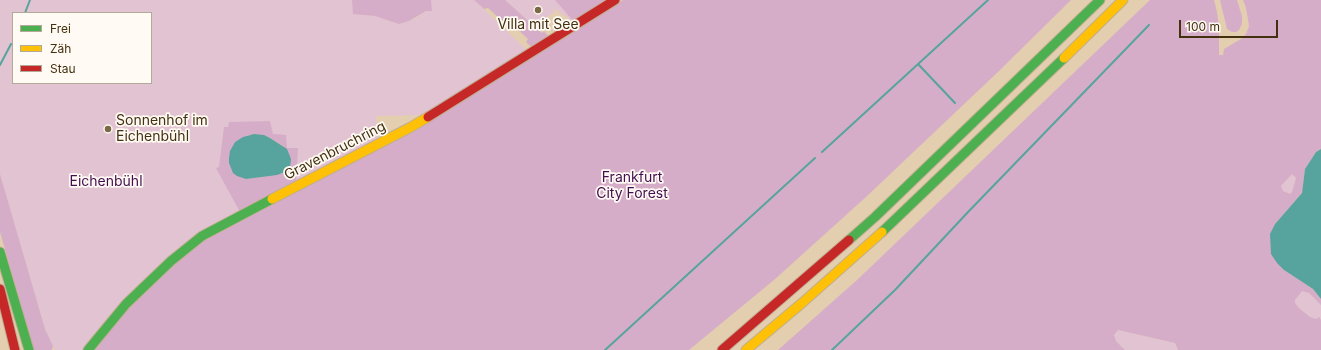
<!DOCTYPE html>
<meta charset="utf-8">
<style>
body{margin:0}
#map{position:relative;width:1321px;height:350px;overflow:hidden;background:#e3cfaf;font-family:Inter,sans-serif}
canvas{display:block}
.legend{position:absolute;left:12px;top:12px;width:140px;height:72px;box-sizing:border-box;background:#fffaf3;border:1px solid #b3a998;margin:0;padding:5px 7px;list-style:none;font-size:12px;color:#42300f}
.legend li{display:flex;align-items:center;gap:8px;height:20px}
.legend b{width:20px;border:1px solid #b3a998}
.scale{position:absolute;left:1179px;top:20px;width:99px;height:18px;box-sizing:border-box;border:2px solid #42300f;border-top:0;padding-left:5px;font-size:12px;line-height:14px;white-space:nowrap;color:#42300f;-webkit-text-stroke:3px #fffaf3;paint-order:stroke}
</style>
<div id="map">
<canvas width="1321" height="350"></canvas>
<ul class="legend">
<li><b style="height:5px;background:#4caf50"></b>Frei</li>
<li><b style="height:5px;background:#ffc107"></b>Zäh</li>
<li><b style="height:5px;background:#c62828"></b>Stau</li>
</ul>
<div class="scale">100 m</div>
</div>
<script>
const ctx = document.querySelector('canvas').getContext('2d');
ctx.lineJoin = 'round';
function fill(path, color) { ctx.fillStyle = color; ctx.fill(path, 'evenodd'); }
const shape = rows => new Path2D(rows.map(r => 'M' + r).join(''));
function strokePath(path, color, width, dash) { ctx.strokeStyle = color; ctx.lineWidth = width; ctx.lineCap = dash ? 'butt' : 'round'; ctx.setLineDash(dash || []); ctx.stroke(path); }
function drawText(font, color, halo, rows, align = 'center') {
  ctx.font = font + ' Inter,sans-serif'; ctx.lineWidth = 3.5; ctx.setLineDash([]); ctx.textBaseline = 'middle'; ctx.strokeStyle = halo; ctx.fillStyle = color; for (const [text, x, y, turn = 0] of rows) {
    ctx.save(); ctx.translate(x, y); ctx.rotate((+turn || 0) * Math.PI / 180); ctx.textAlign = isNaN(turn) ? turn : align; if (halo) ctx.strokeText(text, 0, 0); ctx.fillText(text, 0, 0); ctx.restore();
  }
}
fill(shape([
 [0,0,352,0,354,14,375,16,399,24,414,19,426,11,431,11,431,0,474,0,527,50,426,115,376,116,378,142,296,183,297,148,287,148,273,135,228,127,224,127,219,167,240,212,83,350,55,350,45,329,0,174],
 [13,13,151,13,151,83,13,83],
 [505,0,555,0,574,22,572,23,566,16,563,15,555,9,553,11,555,13,551,14,548,16,548,21,545,20,538,29],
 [1292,174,1296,177,1292,192,1290,194,1283,191,1281,186],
 [1302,291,1309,293,1321,305,1321,320,1319,318,1316,319,1310,317,1300,309,1295,303,1295,300],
 [1118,330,1175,343,1178,350,1125,350,1116,341,1114,335]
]), '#e2c3d1');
fill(shape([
 [352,0,431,0,432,11,426,11,409,21,399,24,375,16,353,14],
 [474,0,505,0,542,33,544,31,549,37,533,46,530,46,526,42,528,39,515,27,512,30,488,8,484,9],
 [555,0,604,0,606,2,574,22],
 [623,0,1071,0,999,71,866,197,774,280,689,350,92,350,128,307,196,244,441,112],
 [1150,0,1214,0,1217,12,1219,27,1219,55,1223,55,1224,49,1241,39,1246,34,1249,26,1246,8,1243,0,1321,0,1321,149,1316,152,1305,169,1302,193,1275,224,1284,270,1313,289,1321,299,1321,305,1309,293,1302,291,1295,300,1295,303,1300,309,1310,317,1316,319,1319,317,1321,320,1321,350,1178,350,1175,343,1118,330,1114,335,1116,341,1125,350,778,350,857,280],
 [1292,174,1296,178,1292,192,1290,194,1283,191,1281,186],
 [1220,0,1237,0,1242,16,1242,24,1239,30,1236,32,1232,32,1227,29],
 [270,121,273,134,286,135,287,148,298,148,296,183,240,212,216,168,219,167,224,127,228,127,229,122],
 [249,135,260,135,270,138,284,147,284,173,246,179,229,163,230,154,235,142],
 [0,174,45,329,53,346,52,350,34,350,0,232]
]), '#d6adc8');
fill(shape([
 [254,134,264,135,270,138,287,149,291,159,290,168,288,171,277,175,246,179,237,176,233,173,229,163,229,158,230,151,235,142,243,137],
 [1321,149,1321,299,1313,289,1284,270,1277,263,1271,254,1270,234,1275,224,1302,193,1305,169,1316,152]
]), '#56a49d');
strokePath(shape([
 [25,13,30,0],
 [918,64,955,103],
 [0,65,11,44],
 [822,152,988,0],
 [605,350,815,158],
 [832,350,895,290,969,211,1149,25]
]), '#56a49d', 2);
const fast = shape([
 [882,232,1064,58],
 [849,240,875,217,1100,0],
 [0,252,29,350],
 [88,350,126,304,171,261,202,236,272,199]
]);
const slow = shape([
 [1064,58,1123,0],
 [272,199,411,127,428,117],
 [746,350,802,303,882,232]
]);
const jam = shape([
 [428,117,615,0],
 [0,289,15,350],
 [722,350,849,240]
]);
strokePath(fast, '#c0ae91', 11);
strokePath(slow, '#c0ae91', 11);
strokePath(jam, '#c0ae91', 11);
strokePath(fast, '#4caf50', 9);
strokePath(slow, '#ffc107', 9);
strokePath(jam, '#c62828', 9);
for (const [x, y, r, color] of [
 [538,10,4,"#7a6847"],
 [108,129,4,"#7a6847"]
]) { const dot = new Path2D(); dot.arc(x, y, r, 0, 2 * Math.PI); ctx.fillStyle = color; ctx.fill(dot); strokePath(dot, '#fffaf3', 1.5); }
drawText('14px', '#42300f', '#fffaf3', [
 ["Villa mit See",538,25],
 ["Sonnenhof im",116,121,"left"],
 ["Eichenbühl",116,137,"left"]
]);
drawText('14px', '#42300f', '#fffaf3', [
 ["Gravenbruchring",335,151,-27]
]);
drawText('14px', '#430d51', '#fffaf3', [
 ["Frankfurt",632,178],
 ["City Forest",632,194],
 ["Eichenbühl",106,182]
]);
</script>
